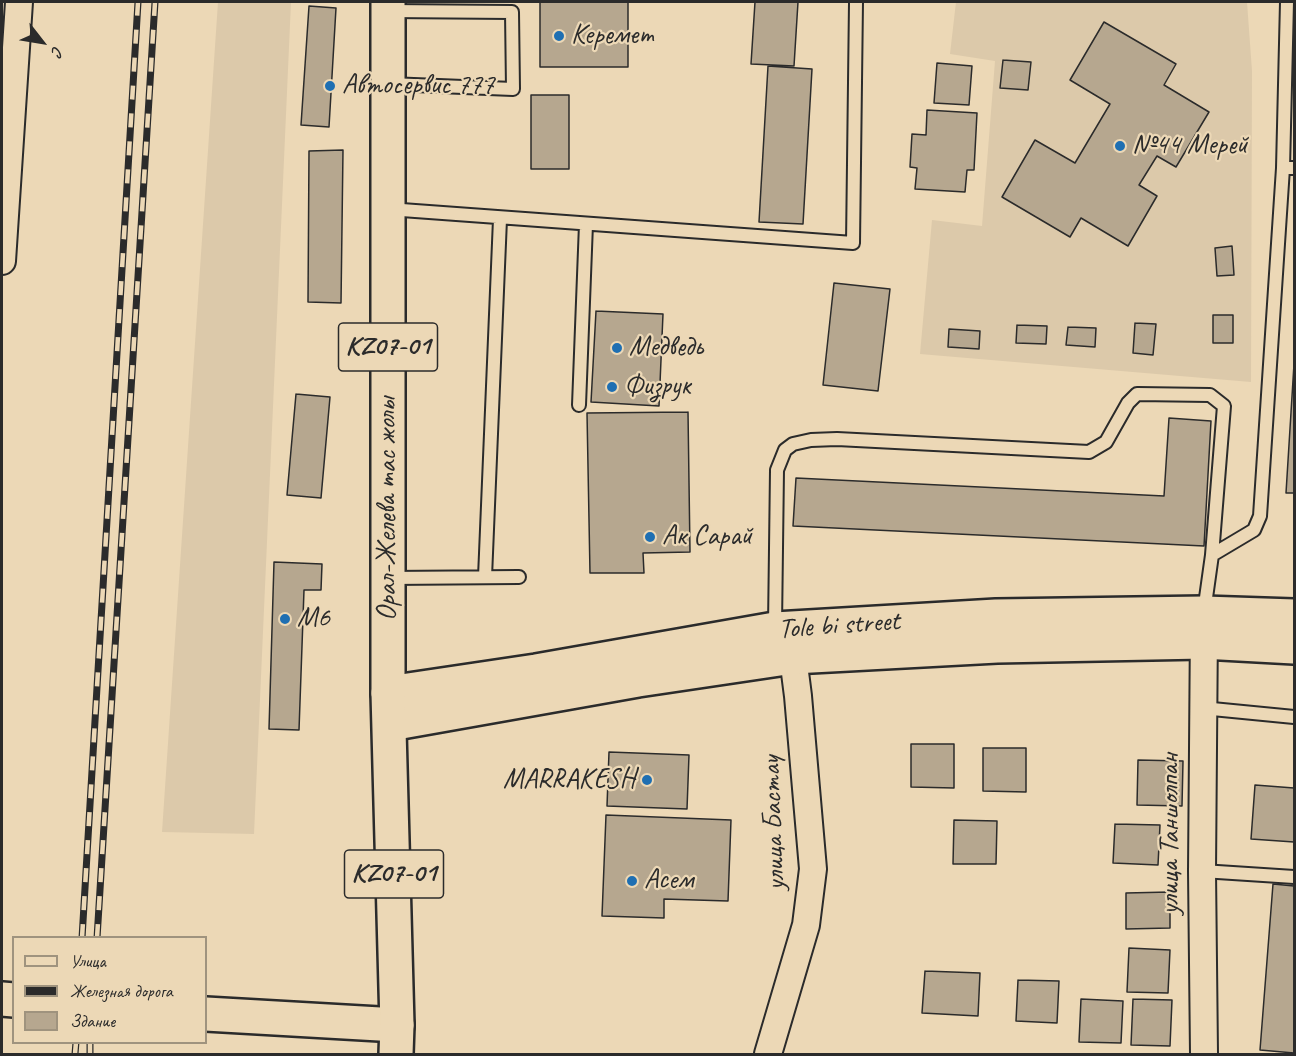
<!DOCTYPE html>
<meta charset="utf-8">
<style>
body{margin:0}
#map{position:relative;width:1296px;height:1056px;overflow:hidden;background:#ecd8b6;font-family:Caveat,sans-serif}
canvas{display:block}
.frame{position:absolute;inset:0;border:3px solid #2b2b2b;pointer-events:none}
.legend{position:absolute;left:12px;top:936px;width:195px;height:108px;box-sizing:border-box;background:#ecd8b6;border:2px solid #9f937e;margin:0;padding:8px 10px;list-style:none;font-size:18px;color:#2b2b2b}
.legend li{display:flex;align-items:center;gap:12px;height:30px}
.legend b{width:30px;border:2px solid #9f937e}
.north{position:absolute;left:12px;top:12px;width:60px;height:60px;-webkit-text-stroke:4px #ecd8b6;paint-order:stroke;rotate:121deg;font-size:16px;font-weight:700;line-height:24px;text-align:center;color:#2b2b2b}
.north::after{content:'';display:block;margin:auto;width:21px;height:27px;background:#2b2b2b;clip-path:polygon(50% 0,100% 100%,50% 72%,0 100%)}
</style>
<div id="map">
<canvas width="1296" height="1056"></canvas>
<div class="frame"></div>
<ul class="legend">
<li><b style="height:8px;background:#ecd8b6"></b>Улица</li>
<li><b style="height:8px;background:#2b2b2b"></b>Железная дорога</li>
<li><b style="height:16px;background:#b6a78f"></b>Здание</li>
</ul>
<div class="north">С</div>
</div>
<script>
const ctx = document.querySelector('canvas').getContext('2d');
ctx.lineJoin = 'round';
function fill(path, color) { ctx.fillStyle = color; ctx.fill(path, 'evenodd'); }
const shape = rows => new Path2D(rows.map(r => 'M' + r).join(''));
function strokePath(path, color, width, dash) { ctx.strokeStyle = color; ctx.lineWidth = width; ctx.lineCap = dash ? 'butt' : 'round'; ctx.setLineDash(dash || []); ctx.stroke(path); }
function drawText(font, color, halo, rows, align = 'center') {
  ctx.font = font + ' Caveat,sans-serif'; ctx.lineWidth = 4.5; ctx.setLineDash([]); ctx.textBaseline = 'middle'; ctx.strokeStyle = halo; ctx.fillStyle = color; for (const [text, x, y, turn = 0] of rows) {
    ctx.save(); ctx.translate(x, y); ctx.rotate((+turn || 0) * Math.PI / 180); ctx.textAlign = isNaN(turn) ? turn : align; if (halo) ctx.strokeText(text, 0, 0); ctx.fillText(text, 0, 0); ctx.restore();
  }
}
fill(shape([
 [218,2,291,2,254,834,162,832],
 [956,2,1247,2,1252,71,1251,382,920,354,932,220,982,226,995,61,950,54]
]), '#dcc9aa');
const building = shape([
 [540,2,628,2,628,67,540,67,540,2],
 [755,2,798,2,794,66,751,64,755,2],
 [309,6,336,8,329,127,301,125,309,6],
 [1104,22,1176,64,1164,85,1209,112,1176,167,1157,156,1139,185,1157,196,1128,246,1081,218,1070,237,1002,197,1035,140,1075,163,1110,104,1070,80,1104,22],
 [1003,60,1031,62,1028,90,1000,88,1003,60],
 [937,63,972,66,969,105,934,103,937,63],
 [768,66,812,69,803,224,759,222,768,66],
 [531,95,569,95,569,169,531,169,531,95],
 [927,110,977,113,974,170,967,170,965,192,915,189,917,168,910,167,912,134,926,135,927,110],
 [343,150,341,303,308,302,309,151,343,150],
 [1232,246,1234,275,1217,276,1215,248,1232,246],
 [834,283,890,289,878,391,823,385,834,283],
 [596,311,663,314,659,406,591,402,596,311],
 [1213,315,1233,315,1233,343,1213,343,1213,315],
 [1135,323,1156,324,1153,355,1133,353,1135,323],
 [1017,325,1047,326,1046,344,1016,343,1017,325],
 [1068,327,1096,328,1095,347,1066,345,1068,327],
 [949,329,980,331,979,349,948,347,949,329],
 [1294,364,1294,493,1286,493,1294,364],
 [296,394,330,397,321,498,287,495,296,394],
 [688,412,690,552,643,553,644,573,590,573,587,413,688,412],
 [1169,418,1211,421,1204,546,793,526,796,478,1164,496,1169,418],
 [274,562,322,564,321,590,304,590,299,730,269,729,274,562],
 [911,744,954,744,954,788,911,787,911,744],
 [983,748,1026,748,1026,792,983,791,983,748],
 [609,752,689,755,687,809,607,806,609,752],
 [1138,760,1183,761,1182,806,1137,805,1138,760],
 [1255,785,1294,788,1294,842,1251,839,1255,785],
 [606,815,731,820,728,901,664,899,664,918,602,916,606,815],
 [954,820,997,821,996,864,953,864,954,820],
 [1115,824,1160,825,1158,865,1113,863,1115,824],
 [1273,884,1294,886,1294,1053,1260,1050,1273,884],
 [1170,892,1170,928,1126,929,1126,893,1170,892],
 [1129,948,1170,950,1168,993,1127,992,1129,948],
 [925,971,980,973,978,1016,922,1013,925,971],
 [1018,980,1059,981,1057,1023,1016,1021,1018,980],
 [1081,999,1123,1001,1121,1043,1079,1042,1081,999],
 [1133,999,1172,1000,1170,1046,1131,1045,1133,999]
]);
fill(building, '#b6a78f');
strokePath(building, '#2b2b2b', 1.5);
const service = shape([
 [388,11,512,12,513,89,389,84],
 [1283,168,1287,2],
 [388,209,853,243,856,2],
 [579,405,586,224],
 [485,577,500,219],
 [388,578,519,577],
 [1204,612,1212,555,1254,530,1260,516,1283,168,1294,168],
 [775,626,777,470,785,450,793,444,811,440,837,439,1089,452,1106,442,1128,403,1137,394,1210,395,1224,406,1212,555],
 [1202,708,1294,717],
 [1202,871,1294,877]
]);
const minor = shape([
 [2,261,19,2],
 [1204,625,1202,871,1204,1054],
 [768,1054,806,925,813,869,798,696,793,657]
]);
const secondary = shape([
 [388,693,536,671,775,629,996,616,1204,613,1294,616],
 [390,724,638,680,793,657,997,646,1203,642,1294,647],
 [2,999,14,1000],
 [206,1014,397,1025]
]);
const primary = shape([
 [388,2,388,693,397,1025,396,1054]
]);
strokePath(service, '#2b2b2b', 16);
strokePath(minor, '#2b2b2b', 30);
strokePath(secondary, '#2b2b2b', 38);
strokePath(primary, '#2b2b2b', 38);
strokePath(service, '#ecd8b6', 12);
strokePath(minor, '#ecd8b6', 26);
strokePath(secondary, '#ecd8b6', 33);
strokePath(primary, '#ecd8b6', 33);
const rail = shape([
 [82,938,138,2],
 [97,938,155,2],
 [75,1054,76,1042],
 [90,1054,90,1042]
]);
strokePath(rail, '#2b2b2b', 7);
strokePath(rail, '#ecd8b6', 4.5, [14]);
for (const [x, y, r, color] of [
 [559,36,6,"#1f6fb2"],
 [330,86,6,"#1f6fb2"],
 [1120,146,6,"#1f6fb2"],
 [617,348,6,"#1f6fb2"],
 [612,387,6,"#1f6fb2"],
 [650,537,6,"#1f6fb2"],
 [285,619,6,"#1f6fb2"],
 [647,780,6,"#1f6fb2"],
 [632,881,6,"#1f6fb2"]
]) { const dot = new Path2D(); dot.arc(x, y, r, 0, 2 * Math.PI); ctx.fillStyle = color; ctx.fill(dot); strokePath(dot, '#ecd8b6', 2); }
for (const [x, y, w] of [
 [388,347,99],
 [394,874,99]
]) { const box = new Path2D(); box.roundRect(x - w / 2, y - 24, w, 48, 4.5); ctx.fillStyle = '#ecd8b6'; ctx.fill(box); strokePath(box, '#2b2b2b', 1.5); }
drawText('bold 27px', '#2b2b2b', null, [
 ["KZ07-01",388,347],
 ["KZ07-01",394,874]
]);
drawText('28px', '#2b2b2b', '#ecd8b6', [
 ["Керемет",571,36],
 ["Автосервис 777",342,86],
 ["№44 Мерей",1132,146],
 ["Медведь",629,348],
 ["Физрук",624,387],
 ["Ак Сарай",662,537],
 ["М6",297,619],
 ["MARRAKESH",635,780,"right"],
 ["Асем",644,881]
], 'left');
drawText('28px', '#2b2b2b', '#ecd8b6', [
 ["Орал-Желева тас жолы",388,509,-90],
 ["Tole bi street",839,626,-4],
 ["улица Бастау",774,823,-92],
 ["улица Таншолпан",1171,834,-90]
]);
</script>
